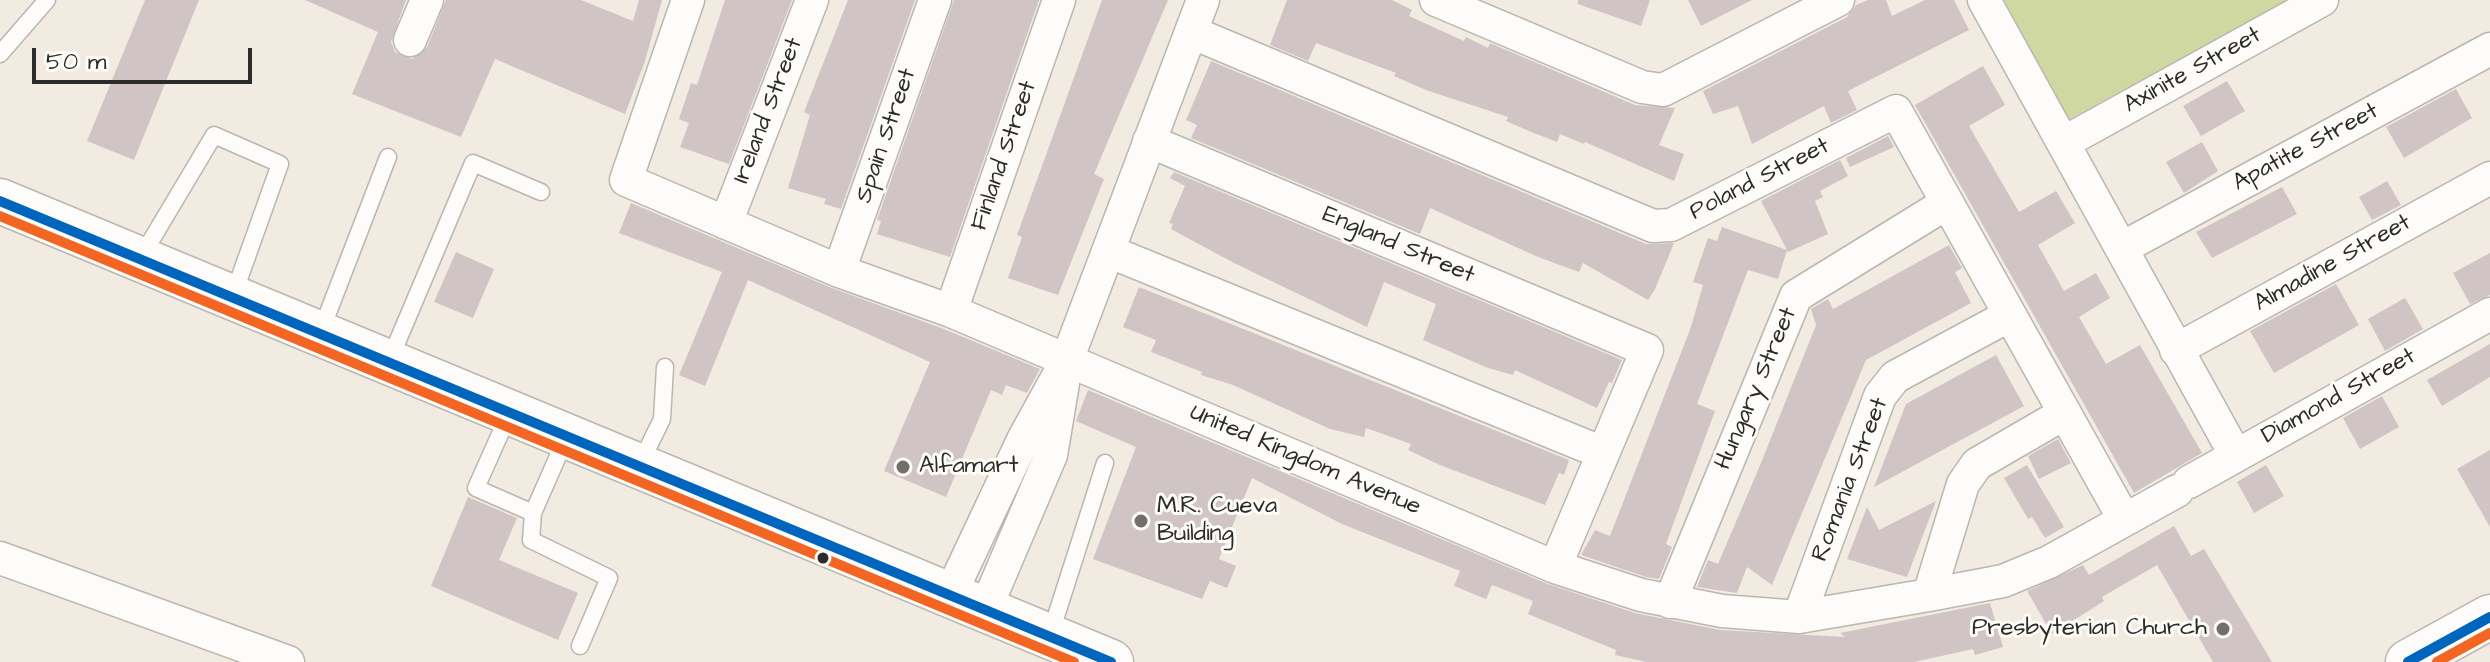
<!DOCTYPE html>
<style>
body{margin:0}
#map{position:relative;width:2490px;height:662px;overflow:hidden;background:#f2ebe1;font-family:"Architects Daughter",sans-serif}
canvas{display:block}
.scale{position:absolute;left:32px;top:48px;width:220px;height:36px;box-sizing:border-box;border:4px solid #2b2b2b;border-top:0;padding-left:10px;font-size:24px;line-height:28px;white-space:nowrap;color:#2b2b2b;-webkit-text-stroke:6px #fdfcf7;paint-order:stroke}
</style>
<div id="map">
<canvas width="2490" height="662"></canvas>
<div class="scale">50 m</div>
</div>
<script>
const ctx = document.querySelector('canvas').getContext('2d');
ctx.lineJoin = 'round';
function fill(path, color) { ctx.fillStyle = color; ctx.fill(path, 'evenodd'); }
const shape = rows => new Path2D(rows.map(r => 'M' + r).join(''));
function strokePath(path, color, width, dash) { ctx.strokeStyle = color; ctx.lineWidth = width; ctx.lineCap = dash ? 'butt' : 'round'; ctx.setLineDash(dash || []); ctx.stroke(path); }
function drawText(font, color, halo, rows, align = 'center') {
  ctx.font = font + ' "Architects Daughter",sans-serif'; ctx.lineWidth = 6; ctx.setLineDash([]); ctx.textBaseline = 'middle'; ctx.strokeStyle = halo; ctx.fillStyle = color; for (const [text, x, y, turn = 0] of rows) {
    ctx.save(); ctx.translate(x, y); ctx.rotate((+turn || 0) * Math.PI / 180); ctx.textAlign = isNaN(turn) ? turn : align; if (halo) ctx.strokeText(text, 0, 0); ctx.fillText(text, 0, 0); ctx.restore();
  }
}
fill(shape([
 [2004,0,2290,0,2068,120]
]), '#cfd8a1');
fill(shape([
 [145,0,199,0,134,160,87,141],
 [305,0,406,0,391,42,395,52,412,59,427,47,446,0,581,0,633,21,639,0,662,0,645,61,625,114,495,59,461,137,352,94,378,32],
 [725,0,792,0,729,164,680,147,689,123,679,119,691,83,697,85],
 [848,0,915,0,841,209,824,204,826,199,788,188,810,115,804,112],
 [954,0,1039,0,950,257,877,234,881,221,877,220],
 [1102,0,1168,0,1094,174,1104,179,1058,295,1008,278,1022,237,1017,235],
 [1287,0,1392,0,1412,10,1409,16,1464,41,1466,37,1488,48,1490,43,1635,105,1675,108,1659,145,1684,154,1674,181,1585,142,1584,144,1560,134,1557,142,1529,131,1506,121,1508,117,1426,90,1394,76,1396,73,1316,43,1308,61,1270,45],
 [1578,0,1650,0,1641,26,1578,4],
 [1688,0,1752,0,1701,26],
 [1868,0,1886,0,1892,16,1925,0,1954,0,1969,30,1848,91,1857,110,1831,123,1824,106,1752,144,1738,106,1713,114,1703,91,1847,17,1856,5],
 [1211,61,1646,244,1674,243,1655,289,1648,300,1583,263,1579,272,1538,257,1430,208,1420,234,1191,138,1197,125,1186,120],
 [1983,66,2005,105,1969,126,2019,212,2056,191,2075,223,2038,245,2064,291,2096,273,2110,298,2079,317,2106,364,2140,345,2202,453,2134,493,1915,105],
 [2227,81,2245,111,2201,136,2183,106],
 [2456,89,2472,118,2404,158,2386,127],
 [1888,136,1894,147,1850,167,1846,158],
 [2202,142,2218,171,2184,193,2166,162],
 [1840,160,1848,176,1820,191,1823,197,1815,201,1828,234,1788,252,1761,201],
 [1174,172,1622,360,1612,383,1609,382,1597,408,1515,370,1513,375,1488,368,1423,340,1436,304,1384,282,1367,327,1234,263,1171,229,1173,224,1169,223,1185,186,1170,178],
 [2387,181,2401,205,2372,220,2359,197],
 [2282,187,2297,214,2212,258,2196,232],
 [631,203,832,288,944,329,1040,369,1027,393,1006,385,1002,395,991,390,946,497,884,471,930,362,748,280,705,386,679,375,722,272,619,233],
 [1722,227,1787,250,1778,279,1748,270,1697,404,1715,411,1671,530,1666,544,1672,547,1659,579,1646,577,1581,555,1595,530,1610,536,1691,327,1703,285,1693,282,1708,238,1717,241],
 [1949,245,1962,268,1955,272,1971,303,1866,360,1772,585,1747,567,1737,593,1697,587,1708,560,1718,564,1761,463,1816,325,1811,309,1828,299,1833,309],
 [456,252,494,269,473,318,434,302],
 [2490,253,2490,295,2470,304,2453,273],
 [2336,284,2359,325,2274,373,2250,331],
 [1139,287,1569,460,1564,475,1559,473,1545,505,1440,465,1408,450,1411,444,1366,428,1364,437,1330,429,1233,385,1201,375,1202,372,1151,352,1156,340,1123,327],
 [2405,298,2423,329,2385,351,2368,319],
 [2490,344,2490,377,2442,406,2427,380],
 [1996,355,2024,406,1874,487,1906,404],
 [1088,390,1548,584,1635,613,1720,630,1845,637,1840,633,1990,603,2003,647,1975,655,1973,649,1914,662,1647,662,1615,655,1616,650,1528,614,1533,601,1492,585,1486,599,1454,586,1460,571,1342,524,1252,478,1219,559,1236,566,1227,588,1210,581,1202,599,1093,559,1136,447,1076,421],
 [2382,396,2399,427,2360,449,2343,418],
 [2058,439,2071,463,2039,479,2028,456],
 [2490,450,2490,527,2457,469],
 [2027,465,2064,527,2045,538,2032,517,2028,519,2004,478],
 [2266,465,2284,496,2254,513,2237,482],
 [468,497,517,518,499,560,578,593,558,640,431,586],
 [1936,501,1907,577,1847,559,1867,507,1879,530],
 [2174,526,2191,556,2204,549,2272,662,2213,662,2157,565,2102,597,2104,601,2052,634,2027,591,2083,565,2089,575]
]), '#d0c4c5');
const service = shape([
 [0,54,47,0],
 [140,259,214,135,280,164,233,296],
 [321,331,388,157],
 [390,359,473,163,541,192],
 [509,414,476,488,533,513],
 [566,438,533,513,531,540,609,578,580,646],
 [640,464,662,419,665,367],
 [1050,635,1105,463]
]);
const minor = shape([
 [688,0,626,180,839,271,951,311,1555,567,1641,595,1722,611,1799,617,1929,595,2003,581,2049,562,2177,491],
 [1436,0,1642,87,1663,90,1838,0],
 [1984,0,2235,454],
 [1191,32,1653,226,1671,225,1896,111,2124,519],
 [410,40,427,0],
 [1149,141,1647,350,1555,567],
 [2063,143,2322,0],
 [726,223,812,0],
 [2122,248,2490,49],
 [1108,251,1603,453],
 [839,271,935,0],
 [951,311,1059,0],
 [2176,350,2490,178],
 [2189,482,2490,314],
 [0,558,288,662],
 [950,595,1023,440,1067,360,1203,0],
 [1929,595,1963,484,1977,464,2065,413],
 [1670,602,1796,296,1947,203],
 [985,610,1051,455,1063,383],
 [1799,617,1880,396,1895,377,2010,315]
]);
const secondary = shape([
 [0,201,1111,662],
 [2408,662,2490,617]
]);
strokePath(service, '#bab6b0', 19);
strokePath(minor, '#bab6b0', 35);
strokePath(secondary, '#bab6b0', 47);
strokePath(service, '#fdfcfa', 16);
strokePath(minor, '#fdfcfa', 32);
strokePath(secondary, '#fdfcfa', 44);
strokePath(shape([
 [0,201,1111,662],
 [2408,662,2490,617]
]), '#0065bd', 10);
strokePath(shape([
 [0,216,1074,662],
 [2437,662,2490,633]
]), '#f26522', 10);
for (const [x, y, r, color] of [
 [903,467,8,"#716e6b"],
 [1141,521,8,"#716e6b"],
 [823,558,7,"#2b2b2b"],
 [2223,629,8,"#716e6b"]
]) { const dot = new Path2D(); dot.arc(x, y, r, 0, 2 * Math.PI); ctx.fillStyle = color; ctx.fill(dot); strokePath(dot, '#fdfcf7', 3); }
drawText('24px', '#2b2b2b', '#fdfcf7', [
 ["Axinite Street",2193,71,-29],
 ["Ireland Street",769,111,-69],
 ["Spain Street",887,136,-71],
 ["Apatite Street",2306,148,-28],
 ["Finland Street",1005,156,-71],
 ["Poland Street",1760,180,-27],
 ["England Street",1398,246,23],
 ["Almadine Street",2333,264,-29],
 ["Hungary Street",1757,389,-67],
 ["Diamond Street",2339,397,-29],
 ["United Kingdom Avenue",1305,461,23],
 ["Romania Street",1851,480,-69]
]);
drawText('24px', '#2b2b2b', '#fdfcf7', [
 ["Alfamart",919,467],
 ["M.R. Cueva",1157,507],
 ["Building",1157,535],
 ["Presbyterian Church",2207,629,"right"]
], 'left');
</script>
